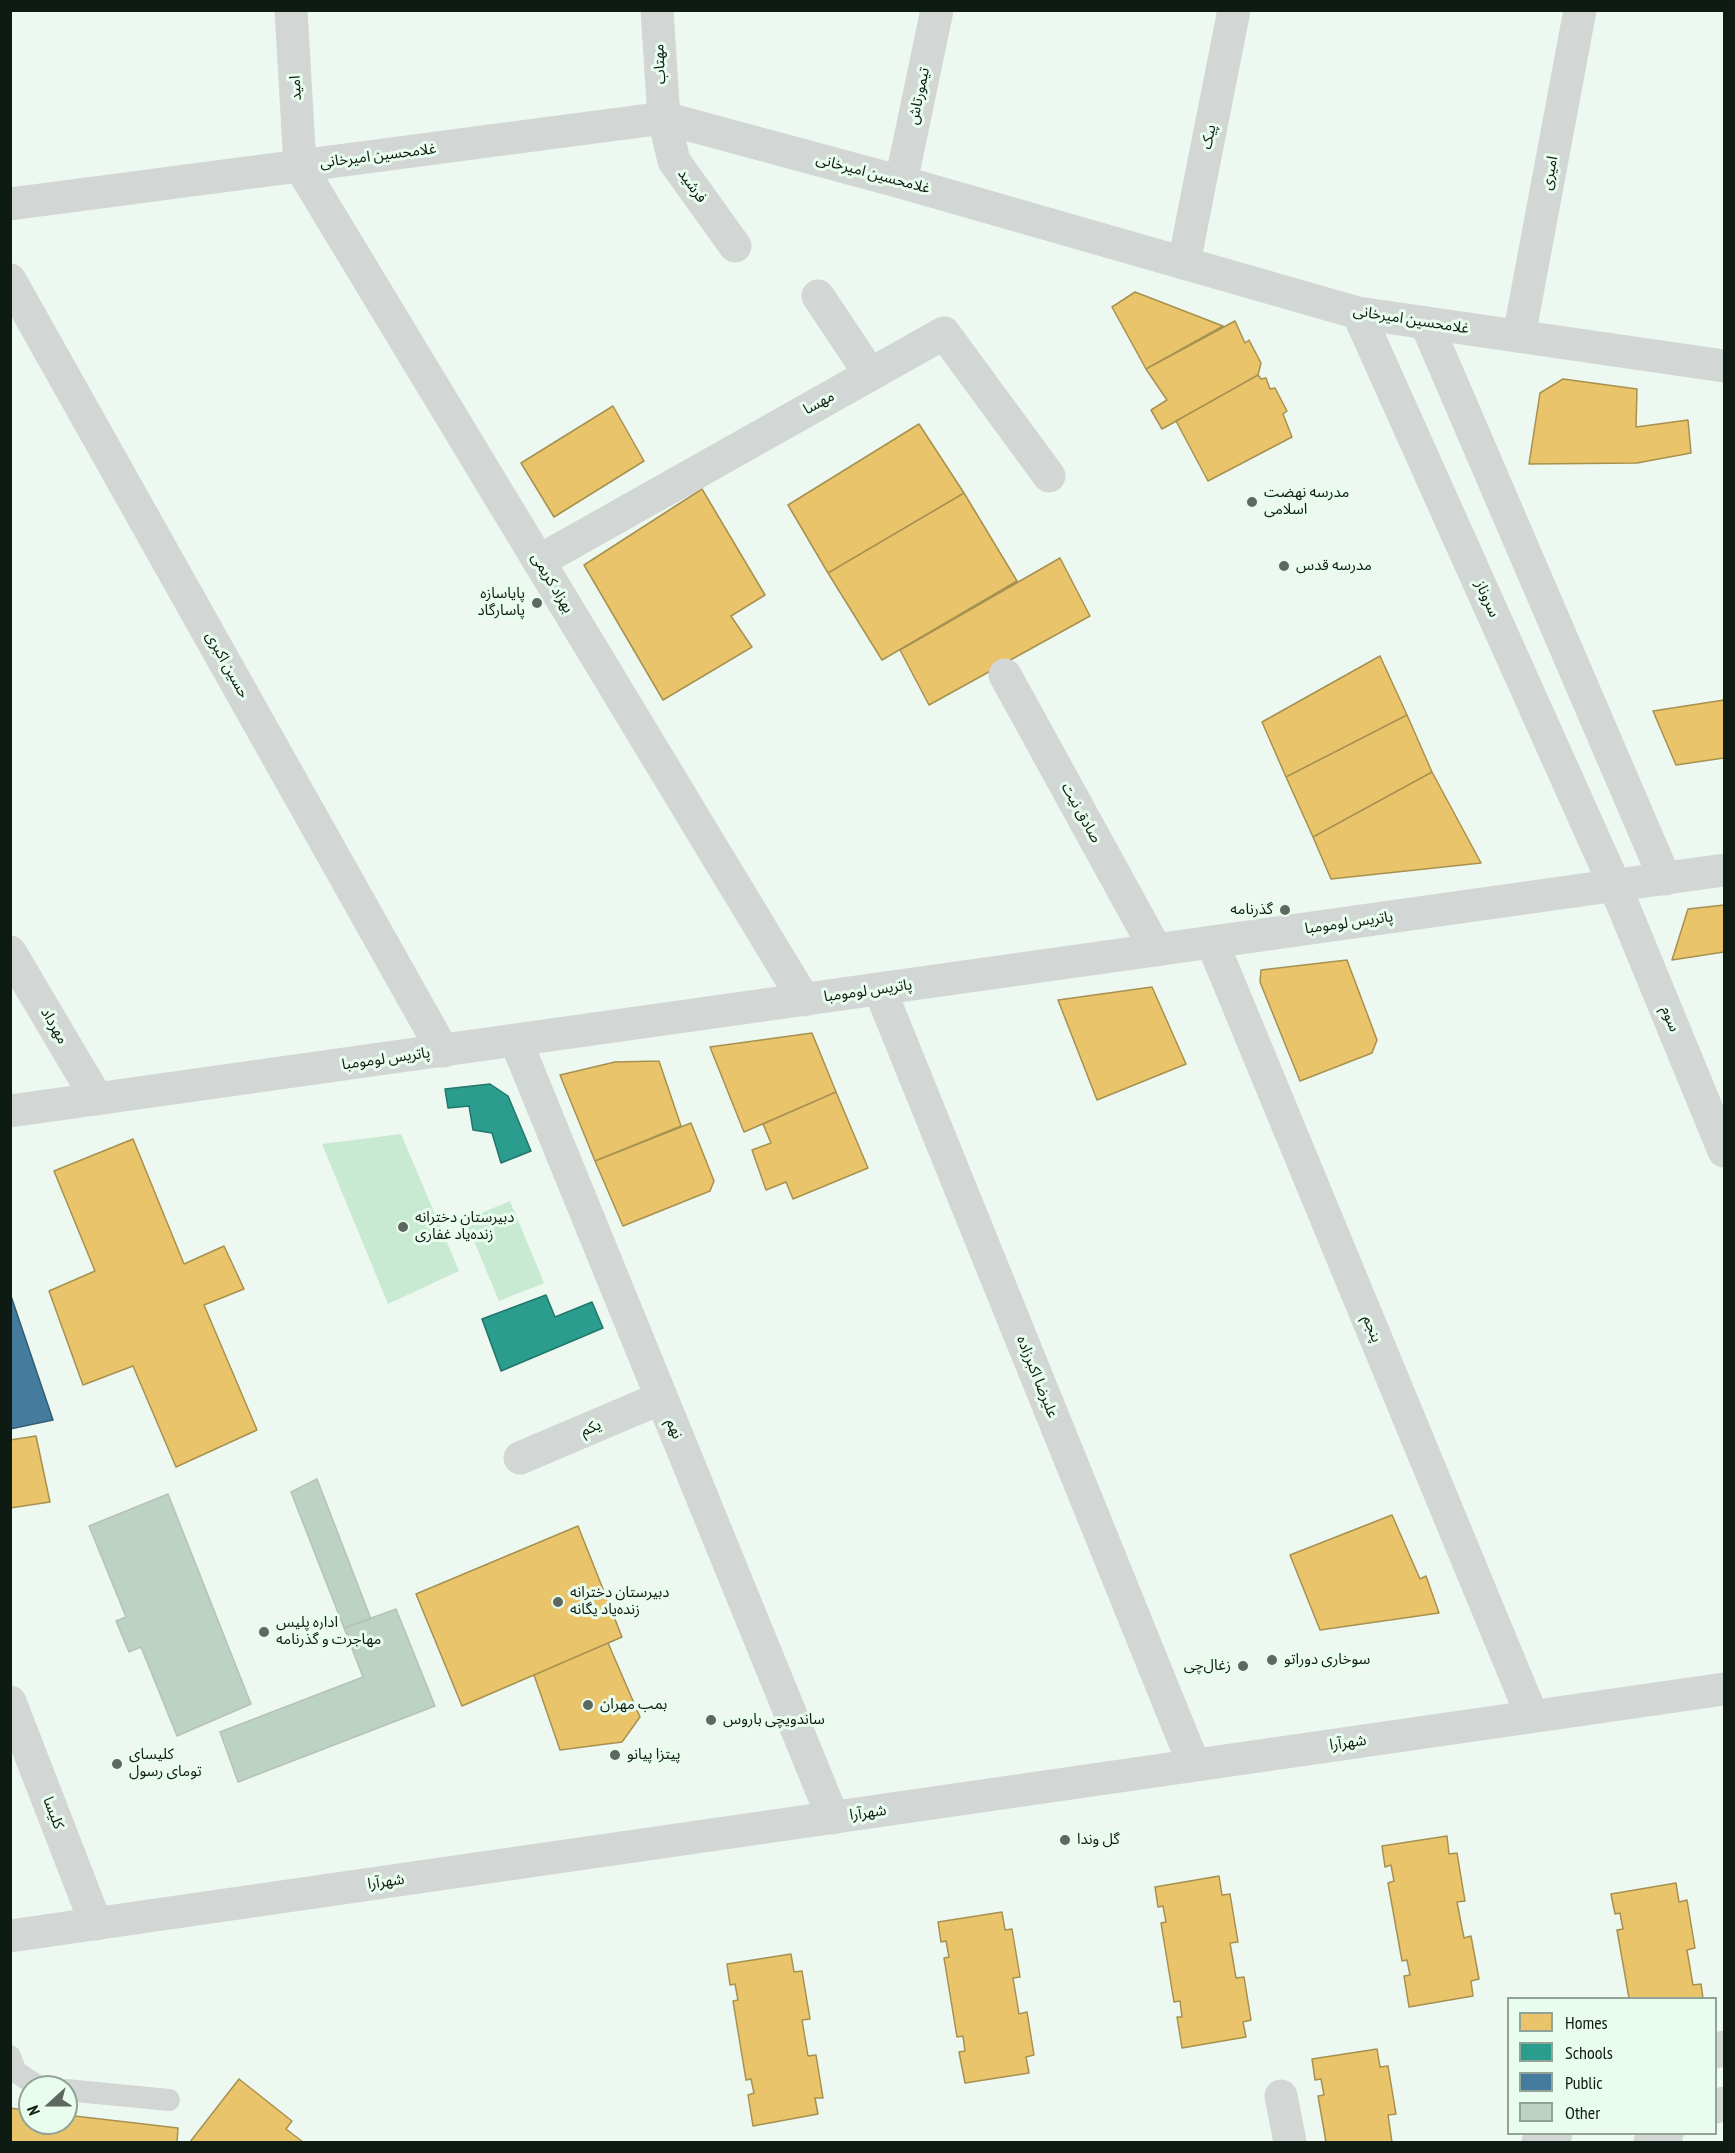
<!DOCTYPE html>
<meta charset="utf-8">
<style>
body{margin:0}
#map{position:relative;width:1735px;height:2153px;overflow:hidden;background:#edf8f0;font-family:"PT Sans Narrow",sans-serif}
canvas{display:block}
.frame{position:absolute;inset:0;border:12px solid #0e1b12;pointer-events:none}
.legend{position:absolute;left:1507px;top:1997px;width:210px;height:138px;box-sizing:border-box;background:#e8fdee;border:2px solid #91a396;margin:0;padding:8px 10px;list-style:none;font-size:18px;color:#0e1b12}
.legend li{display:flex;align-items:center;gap:12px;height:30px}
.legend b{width:30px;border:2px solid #91a396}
.north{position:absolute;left:18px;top:2075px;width:60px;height:60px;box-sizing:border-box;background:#e8fdee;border:2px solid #91a396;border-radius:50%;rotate:249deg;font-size:16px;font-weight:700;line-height:24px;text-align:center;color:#0e1b12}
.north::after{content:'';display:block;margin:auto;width:21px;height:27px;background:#5c6860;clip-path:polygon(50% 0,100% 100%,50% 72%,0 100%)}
</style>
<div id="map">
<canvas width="1735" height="2153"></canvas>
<div class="frame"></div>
<ul class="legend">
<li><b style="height:16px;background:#e9c46a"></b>Homes</li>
<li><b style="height:16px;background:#2a9d8f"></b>Schools</li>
<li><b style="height:16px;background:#457b9d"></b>Public</li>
<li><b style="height:16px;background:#bcd2c3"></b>Other</li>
</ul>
<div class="north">N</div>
</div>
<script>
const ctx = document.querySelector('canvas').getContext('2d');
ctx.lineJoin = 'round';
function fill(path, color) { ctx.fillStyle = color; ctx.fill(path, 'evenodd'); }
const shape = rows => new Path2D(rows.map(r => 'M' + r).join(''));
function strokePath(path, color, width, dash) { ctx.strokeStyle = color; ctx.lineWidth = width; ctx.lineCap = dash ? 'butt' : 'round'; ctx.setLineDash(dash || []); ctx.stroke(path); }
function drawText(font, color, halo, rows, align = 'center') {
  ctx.font = font + ' "PT Sans Narrow","Noto Sans Arabic",sans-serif'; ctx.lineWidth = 6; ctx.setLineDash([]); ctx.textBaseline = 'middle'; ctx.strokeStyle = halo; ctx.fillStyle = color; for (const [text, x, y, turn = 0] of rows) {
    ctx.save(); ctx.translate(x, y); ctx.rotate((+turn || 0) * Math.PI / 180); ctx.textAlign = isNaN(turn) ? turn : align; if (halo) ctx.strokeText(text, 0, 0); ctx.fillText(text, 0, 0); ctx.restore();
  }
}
fill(shape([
 [401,1134,459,1271,388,1304,322,1144],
 [510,1201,544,1283,499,1301,465,1220]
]), '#c8e9d2');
const homes = shape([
 [1135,292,1223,326,1146,369,1112,307,1135,292],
 [1235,321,1245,343,1249,340,1261,363,1258,375,1162,429,1151,410,1167,400,1146,369,1235,321],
 [1258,375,1261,379,1266,378,1270,389,1275,388,1287,411,1283,414,1292,437,1208,481,1176,421,1258,375],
 [1563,379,1637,389,1636,427,1688,420,1691,453,1637,463,1529,464,1540,393,1563,379],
 [613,406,644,461,554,517,521,463,613,406],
 [919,424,964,493,828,573,788,505,919,424],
 [702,489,765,595,731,616,752,647,663,700,584,565,702,489],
 [964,493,1017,581,882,660,828,573,964,493],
 [1060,558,1090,616,929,705,900,650,1060,558],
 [1380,656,1407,715,1286,777,1262,722,1380,656],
 [1724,700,1724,758,1676,765,1653,711,1724,700],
 [1407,715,1432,772,1313,837,1286,777,1407,715],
 [1432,772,1481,863,1331,879,1313,837,1432,772],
 [1724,905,1724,952,1672,960,1688,909,1724,905],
 [1347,960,1377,1040,1372,1053,1300,1081,1260,982,1261,970,1347,960],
 [1152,987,1186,1064,1097,1100,1058,1000,1152,987],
 [812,1033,836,1092,744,1132,710,1047,812,1033],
 [659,1061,681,1126,595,1161,560,1075,615,1062,659,1061],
 [836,1092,868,1168,793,1199,786,1182,766,1190,752,1150,771,1143,763,1124,836,1092],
 [691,1123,714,1181,710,1191,623,1226,595,1161,691,1123],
 [133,1139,184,1264,224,1246,244,1289,204,1305,257,1430,176,1467,133,1366,83,1385,49,1291,95,1271,54,1171,133,1139],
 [36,1436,50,1502,10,1508,10,1440,36,1436],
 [1392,1515,1420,1579,1426,1576,1439,1613,1320,1630,1290,1555,1392,1515],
 [578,1526,622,1637,462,1706,416,1594,578,1526],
 [608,1643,640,1717,622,1742,560,1750,534,1675,608,1643],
 [1447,1836,1449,1854,1457,1853,1465,1901,1457,1902,1464,1938,1471,1936,1479,1979,1471,1981,1473,1996,1409,2007,1404,1976,1410,1975,1407,1960,1402,1961,1388,1883,1394,1881,1391,1865,1385,1867,1382,1846,1447,1836],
 [1219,1876,1222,1895,1230,1894,1238,1942,1230,1943,1236,1978,1244,1977,1251,2020,1243,2022,1246,2037,1182,2048,1177,2017,1182,2017,1180,2001,1174,2002,1161,1923,1166,1922,1163,1906,1158,1907,1155,1887,1219,1876],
 [1676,1883,1679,1902,1687,1900,1695,1948,1687,1950,1693,1985,1701,1984,1703,1998,1629,1998,1617,1930,1623,1929,1620,1913,1615,1914,1611,1894,1676,1883],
 [1002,1912,1005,1930,1012,1929,1020,1977,1013,1978,1019,2014,1027,2012,1034,2055,1026,2057,1029,2073,965,2083,959,2052,965,2051,963,2036,957,2037,944,1958,949,1957,946,1941,941,1942,938,1922,1002,1912],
 [791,1954,794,1972,802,1971,810,2019,802,2020,808,2056,816,2055,823,2098,815,2098,818,2114,753,2126,748,2095,754,2093,751,2079,746,2080,733,2001,738,2000,735,1984,730,1985,727,1964,791,1954],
 [1377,2049,1380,2067,1388,2066,1396,2114,1388,2115,1392,2142,1326,2142,1318,2096,1324,2095,1321,2079,1315,2080,1312,2059,1377,2049],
 [239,2079,292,2121,286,2129,303,2142,190,2142,239,2079],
 [10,2108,30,2111,30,2123,66,2123,66,2115,178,2128,177,2142,10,2142,10,2108]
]);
fill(homes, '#e9c46a');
strokePath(homes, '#a79150', 1.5);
const schools = shape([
 [490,1084,508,1096,531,1151,501,1163,492,1133,473,1130,469,1106,448,1108,445,1089,490,1084],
 [546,1295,555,1317,592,1302,603,1328,501,1371,482,1319,546,1295]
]);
fill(schools, '#2a9d8f');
strokePath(schools, '#22766a', 1.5);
const public = shape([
 [10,1293,53,1420,10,1429,10,1293]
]);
fill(public, '#457b9d');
strokePath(public, '#345e73', 1.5);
const building = shape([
 [317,1479,371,1619,344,1628,291,1492,317,1479],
 [168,1494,251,1704,177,1736,141,1647,129,1652,116,1621,126,1617,89,1526,168,1494],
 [396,1609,435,1706,238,1782,220,1732,363,1677,344,1628,396,1609]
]);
fill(building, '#bcd2c3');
strokePath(building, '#b7c2ba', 1.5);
strokePath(shape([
 [10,2056,16,2072,39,2087],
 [66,2090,169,2100]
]), '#d2d7d5', 22);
strokePath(shape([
 [291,10,300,166,804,1000],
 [657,10,664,118,674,161,735,246],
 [901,182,937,10],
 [1184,263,1234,10],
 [10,280,443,1051],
 [818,296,870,374],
 [1358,313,1615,886,1724,1151],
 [1426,323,1665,879],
 [1519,336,1580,10],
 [539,561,944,333,1049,476],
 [1005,675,1156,950],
 [1212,942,1532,1716],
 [10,952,97,1099],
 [880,990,1194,1765],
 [516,1041,833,1818],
 [520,1458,661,1398],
 [10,1702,96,1924],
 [1716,2052,1724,2047],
 [1281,2096,1290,2142],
 [1716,2107,1724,2103],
 [1538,2142,1556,2134],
 [1650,2142,1667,2134]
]), '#d2d7d5', 33);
strokePath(shape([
 [10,204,664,118,901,182,1358,313,1724,366],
 [10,1111,1724,870],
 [10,1936,1724,1689]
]), '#d2d7d5', 33);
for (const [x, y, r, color] of [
 [1252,502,6,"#5c6860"],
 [1284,566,6,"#5c6860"],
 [537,603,6,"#5c6860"],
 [1285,910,6,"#5c6860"],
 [403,1227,6,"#5c6860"],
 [558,1602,6,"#5c6860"],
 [264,1632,6,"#5c6860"],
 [1272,1660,6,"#5c6860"],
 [1243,1666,6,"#5c6860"],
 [588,1705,6,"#5c6860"],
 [711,1720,6,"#5c6860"],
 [615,1755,6,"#5c6860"],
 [117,1764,6,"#5c6860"],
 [1065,1840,6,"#5c6860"]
]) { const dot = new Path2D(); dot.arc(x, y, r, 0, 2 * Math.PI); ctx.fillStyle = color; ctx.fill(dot); strokePath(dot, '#e8fdee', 2); }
drawText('15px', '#0e1b12', '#e8fdee', [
 ["مهتاب",660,64,-93],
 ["امید",296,88,-93],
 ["تیمورتاش",919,96,-78],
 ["پیک",1209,137,-79],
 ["غلامحسین امیرخانی",378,156,-7],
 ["امیری",1550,173,-79],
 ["غلامحسین امیرخانی",873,174,15],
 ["فرشید",692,186,54],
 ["غلامحسین امیرخانی",1411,320,9],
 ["مهسا",819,403,-29],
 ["بهزاد کریمی",552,583,59],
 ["سروناز",1487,599,66],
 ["حسین اکبری",227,665,61],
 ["صادق نیت",1081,813,61],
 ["پاتریس لومومبا",1349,923,-8],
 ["پاتریس لومومبا",868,991,-8],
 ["سوم",1670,1019,68],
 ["مهرداد",54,1026,60],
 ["پاتریس لومومبا",386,1059,-8],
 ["پنجم",1372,1329,68],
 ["علیرضا اکبرزاده",1037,1377,68],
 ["یکم",591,1428,-23],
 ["نهم",674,1429,68],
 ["شهرآرا",1348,1743,-8],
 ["کلیسا",53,1813,69],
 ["شهرآرا",868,1813,-8],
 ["شهرآرا",386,1882,-8]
]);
drawText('15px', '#0e1b12', '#e8fdee', [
 ["مدرسه نهضت",1264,493],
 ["اسلامی",1264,510],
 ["مدرسه قدس",1296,566],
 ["پایاسازه",525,594,"right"],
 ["پاسارگاد",525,611,"right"],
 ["گذرنامه",1273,910,"right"],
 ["دبیرستان دخترانه",415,1218],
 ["زنده‌یاد غفاری",415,1235],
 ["دبیرستان دخترانه",570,1593],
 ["زنده‌یاد یگانه",570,1610],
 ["اداره پلیس",276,1623],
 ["مهاجرت و گذرنامه",276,1640],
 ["سوخاری دوراتو",1284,1660],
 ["زغال‌چی",1231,1666,"right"],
 ["بمب مهران",600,1705],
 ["ساندویچی باروس",723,1720],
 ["کلیسای",129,1755],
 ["تومای رسول",129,1772],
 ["پیتزا پیانو",627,1755],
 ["گل وندا",1077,1840]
], 'left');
</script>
